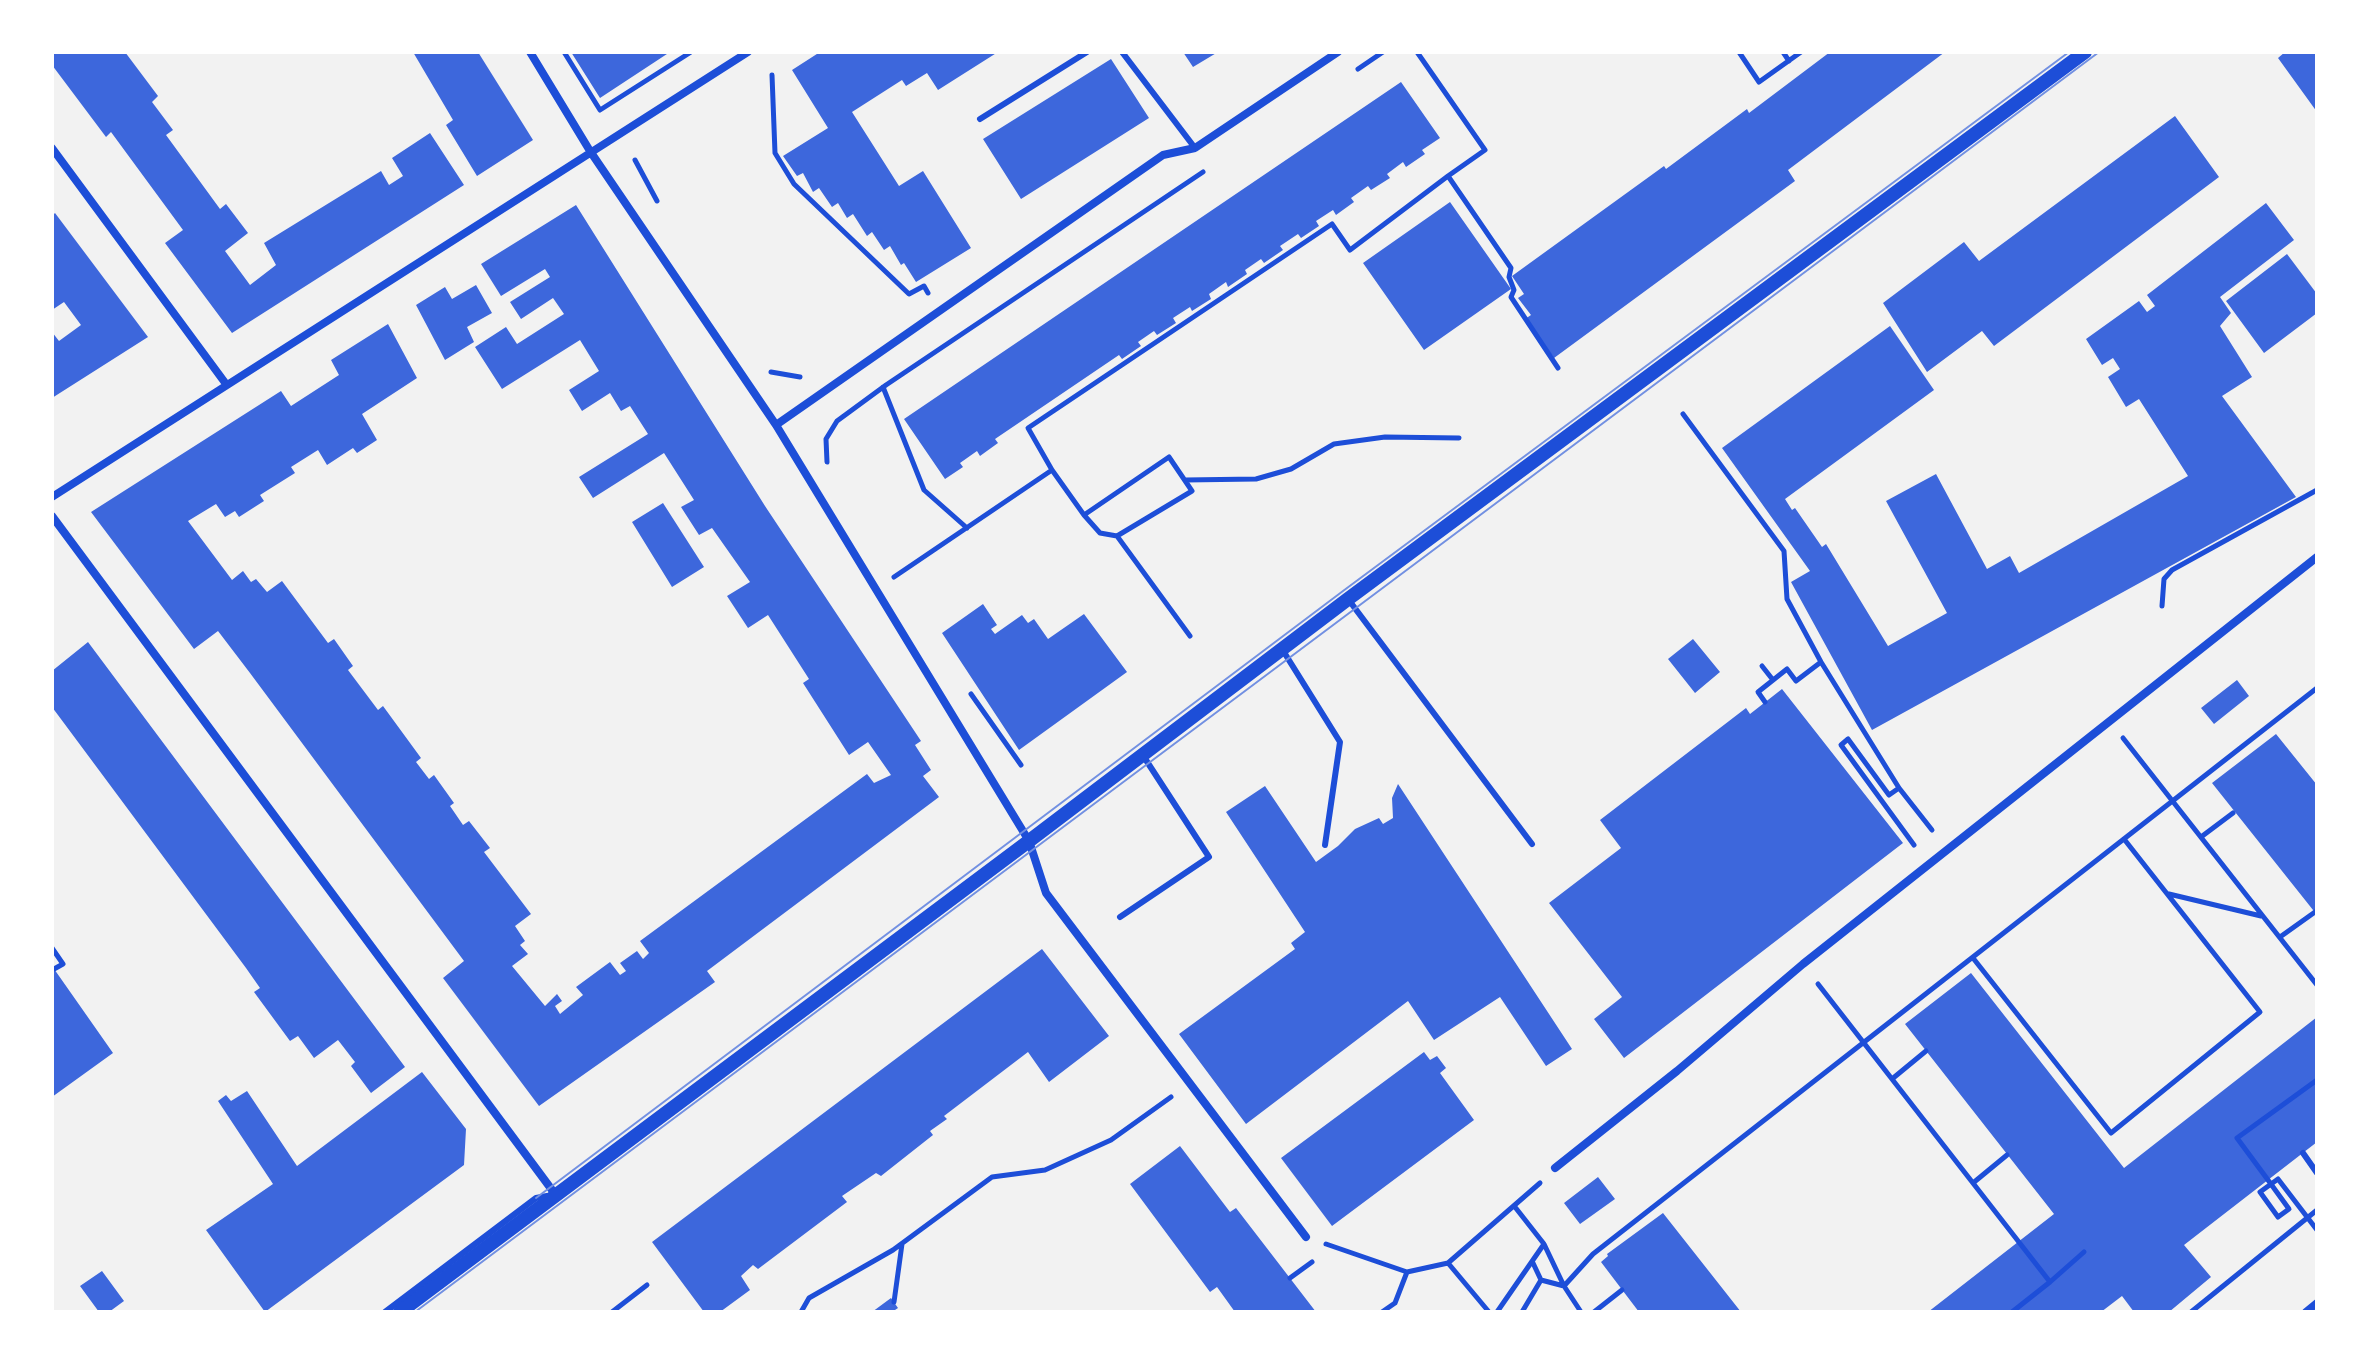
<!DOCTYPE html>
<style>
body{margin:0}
#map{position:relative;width:2369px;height:1364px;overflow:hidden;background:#f2f2f2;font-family:"DejaVu Sans",sans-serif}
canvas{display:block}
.frame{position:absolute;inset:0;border:54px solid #fff;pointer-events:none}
</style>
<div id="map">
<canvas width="2369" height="1364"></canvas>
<div class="frame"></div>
</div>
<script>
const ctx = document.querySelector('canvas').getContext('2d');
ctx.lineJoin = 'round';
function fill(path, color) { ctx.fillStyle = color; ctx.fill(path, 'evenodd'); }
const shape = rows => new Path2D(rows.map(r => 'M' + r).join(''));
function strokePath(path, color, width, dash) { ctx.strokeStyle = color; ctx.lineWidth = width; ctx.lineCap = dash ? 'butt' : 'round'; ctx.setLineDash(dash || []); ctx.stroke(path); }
fill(shape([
 [52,52,125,52,158,96,152,102,173,130,166,135,220,209,226,204,248,233,225,251,250,285,276,265,264,243,381,171,389,185,403,176,392,158,430,133,464,185,232,333,165,243,183,230,111,132,106,137,52,65],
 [413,52,478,52,533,140,477,176,446,125,453,120],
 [571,52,670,52,600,98],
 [820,52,998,52,938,90,927,73,906,86,902,80,852,112,899,186,923,171,971,248,916,282,904,263,901,265,890,246,884,250,872,232,867,236,853,214,847,218,838,203,832,207,819,188,813,192,803,173,797,176,783,156,828,128,792,70],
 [1183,52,1218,52,1193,67],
 [1830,52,1945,52,1788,170,1795,181,1554,358,1525,319,1531,315,1518,298,1524,294,1512,276,1664,166,1666,169,1747,109,1749,113],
 [2285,52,2317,52,2317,112,2278,58],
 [1111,59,1149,118,1021,199,983,139],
 [1401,82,1440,138,1422,150,1425,154,1406,167,1403,162,1387,174,1390,178,1371,190,1368,186,1351,198,1354,202,1336,215,1333,210,1316,221,1319,226,1301,238,1298,234,1280,246,1283,250,1264,263,1261,259,1245,270,1247,274,1228,287,1226,282,1209,294,1211,299,1192,311,1190,307,1173,318,1176,323,1157,335,1154,331,1138,342,1141,346,1122,359,1119,355,995,439,998,443,980,456,977,451,960,463,963,467,945,479,904,419],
 [2175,116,2219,177,1994,346,1982,331,1927,372,1883,303,1964,242,1979,261],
 [1450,202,1511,289,1424,350,1363,263],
 [2266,203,2294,240,2220,297,2231,313,2220,326,2252,377,2222,396,2296,497,1872,730,1791,582,1810,571,1722,448,1890,326,1934,390,1785,499,1792,510,1795,508,1822,547,1826,544,1888,646,1947,613,1886,501,1936,474,1987,569,2010,556,2019,573,2188,476,2139,399,2126,407,2108,377,2120,369,2113,358,2102,365,2086,339,2139,301,2147,312,2155,306,2147,295],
 [576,205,765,506,921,741,915,745,931,770,923,776,939,797,707,971,715,982,539,1106,443,978,464,961,250,673,218,631,194,649,91,512,281,391,291,406,339,375,331,360,388,324,417,378,362,414,377,440,357,453,353,448,327,465,318,450,291,467,295,473,260,495,264,501,239,517,235,511,225,517,216,504,188,521,232,580,243,571,251,582,256,579,267,592,282,581,328,643,334,639,353,666,348,670,378,710,383,706,421,758,416,762,429,779,434,775,454,803,450,806,463,825,469,821,490,848,484,852,531,914,515,926,525,941,520,945,528,954,512,966,545,1006,557,994,562,1001,555,1006,560,1014,583,995,576,987,610,962,620,975,626,971,620,963,637,951,643,959,649,953,640,941,867,774,874,783,891,775,868,742,849,755,803,683,809,679,768,615,748,628,727,596,750,582,712,528,699,535,681,507,694,500,664,453,593,498,579,477,648,434,630,406,621,411,610,393,582,411,569,390,599,371,580,340,502,389,475,347,506,327,517,344,564,314,553,298,521,319,510,302,550,277,545,269,501,296,481,264],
 [55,213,148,337,52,398,52,332,59,341,81,325,64,302,52,310,52,216],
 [2287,254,2317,294,2317,313,2264,353,2226,301],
 [476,285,492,313,467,327,474,342,445,360,416,305,445,287,452,299],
 [663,503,704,567,672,587,632,522],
 [983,604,997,625,991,629,995,634,1022,615,1028,623,1034,619,1048,639,1084,614,1127,672,1019,750,942,633],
 [1693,639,1720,672,1695,693,1668,659],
 [88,642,405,1067,371,1093,351,1066,355,1062,338,1040,314,1058,298,1036,290,1041,254,992,260,988,246,968,52,707,52,671],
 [2237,680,2249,696,2214,724,2201,708],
 [1782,689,1903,843,1624,1058,1594,1019,1622,997,1549,903,1621,848,1600,820,1746,708,1750,714],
 [2276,734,2317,785,2317,915,2212,783],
 [1398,784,1572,1049,1546,1066,1500,997,1434,1040,1408,1001,1246,1124,1179,1034,1295,949,1291,943,1305,932,1226,812,1265,786,1316,862,1338,846,1355,829,1379,818,1383,824,1393,818,1392,798],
 [1042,949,1109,1036,1049,1082,1028,1052,944,1116,947,1119,930,1131,933,1135,881,1176,876,1173,842,1196,847,1202,758,1269,753,1265,741,1276,750,1290,720,1312,704,1312,652,1242],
 [52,966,113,1053,52,1097],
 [1971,973,2124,1168,2317,1017,2317,1142,2184,1245,2211,1277,2169,1312,2134,1312,2122,1296,2101,1312,1928,1312,2054,1214,1905,1024],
 [1424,1052,1430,1060,1437,1056,1446,1068,1440,1073,1474,1120,1332,1226,1281,1158],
 [422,1072,466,1129,464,1165,265,1312,206,1230,273,1184,218,1101,226,1095,231,1101,247,1091,297,1166],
 [1180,1146,1230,1212,1236,1208,1316,1312,1235,1312,1217,1287,1210,1292,1130,1184],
 [1598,1177,1615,1199,1580,1224,1564,1203],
 [1663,1213,1741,1312,1639,1312,1601,1262,1608,1256,1607,1254],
 [102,1271,124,1301,109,1312,99,1312,80,1286],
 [891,1298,898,1308,892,1312,872,1312]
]), '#3d67dc');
strokePath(shape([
 [564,52,600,110,691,52],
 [1417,52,1485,150,1448,176,1511,268,1509,277,1514,290,1511,297,1558,368],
 [1739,52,1759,82,1801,52],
 [1783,52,1789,61],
 [1358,69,1383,52],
 [772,75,775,153,794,184,909,294,924,286,928,293],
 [635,160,657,201],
 [771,372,800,377],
 [883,387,924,490,967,528],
 [1683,414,1784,551,1787,599,1821,662,1899,788,1932,830],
 [827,462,826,439,837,421,886,385,1203,172],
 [1185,480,1256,479,1291,469,1334,444,1385,437,1459,438],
 [1084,515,1169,457,1192,491,1117,536,1100,533,1084,515,1052,470,1028,428,1332,224,1350,250,1448,176],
 [1117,536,1190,636],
 [894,577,1052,470],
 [2162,606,2164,579,2172,570,2317,490],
 [1762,666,1773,680],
 [971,694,1021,765],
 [1765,702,1758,692,1787,669,1796,681,1821,662],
 [2123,738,2317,985],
 [1899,788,1889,795,1848,739,1841,745,1914,845],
 [2201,837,2233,813],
 [2169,894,2261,916],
 [2280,937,2315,912],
 [52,948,63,964,54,969],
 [1973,958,2111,1133,2260,1012,2124,839],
 [1818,984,2050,1282,2012,1312],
 [1892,1079,1926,1051],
 [2317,1080,2237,1138,2268,1180,2289,1209,2278,1217,2260,1192,2278,1179,2317,1230],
 [1973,1183,2007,1155],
 [1326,1244,1407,1272,1448,1263,1540,1183],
 [1544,1244,1564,1286,1581,1312],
 [1448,1263,1489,1312],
 [1290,1278,1312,1262],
 [1541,1280,1564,1286,1593,1254,2317,688],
 [2050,1282,2084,1252],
 [894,1302,902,1244],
 [612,1312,647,1285],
 [801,1312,809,1298,893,1250,992,1177,1045,1170,1111,1140,1171,1097],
 [1382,1312,1395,1303,1407,1272],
 [1497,1312,1544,1244,1515,1207],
 [1522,1312,1541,1280,1533,1263],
 [1594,1312,1622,1290],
 [2191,1312,2317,1210]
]), '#1d4ed8', 5);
strokePath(shape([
 [1122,52,1195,148],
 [980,119,1087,52],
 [1348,599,1532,844],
 [1282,649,1340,742,1325,845],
 [1120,917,1209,857,1144,757],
 [2303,1153,2317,1173],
 [385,1312,536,1198,547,1196]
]), '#1d4ed8', 6);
strokePath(shape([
 [530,52,590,151,776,425,1029,841,1046,893,1306,1237],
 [52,148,226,384],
 [776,425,1163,155,1195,148,1338,52],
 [52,497,748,52],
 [52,516,555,1194],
 [1555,1168,1677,1071,1803,964,2317,557],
 [2306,1312,2317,1303]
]), '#1d4ed8', 8);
strokePath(shape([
 [400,1312,1029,841,1348,599,2085,52]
]), '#1d4ed8', 14);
strokePath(shape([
 [536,1198,1343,591,2069,52],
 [415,1312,2099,52]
]), '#7290e2', 2);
</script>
